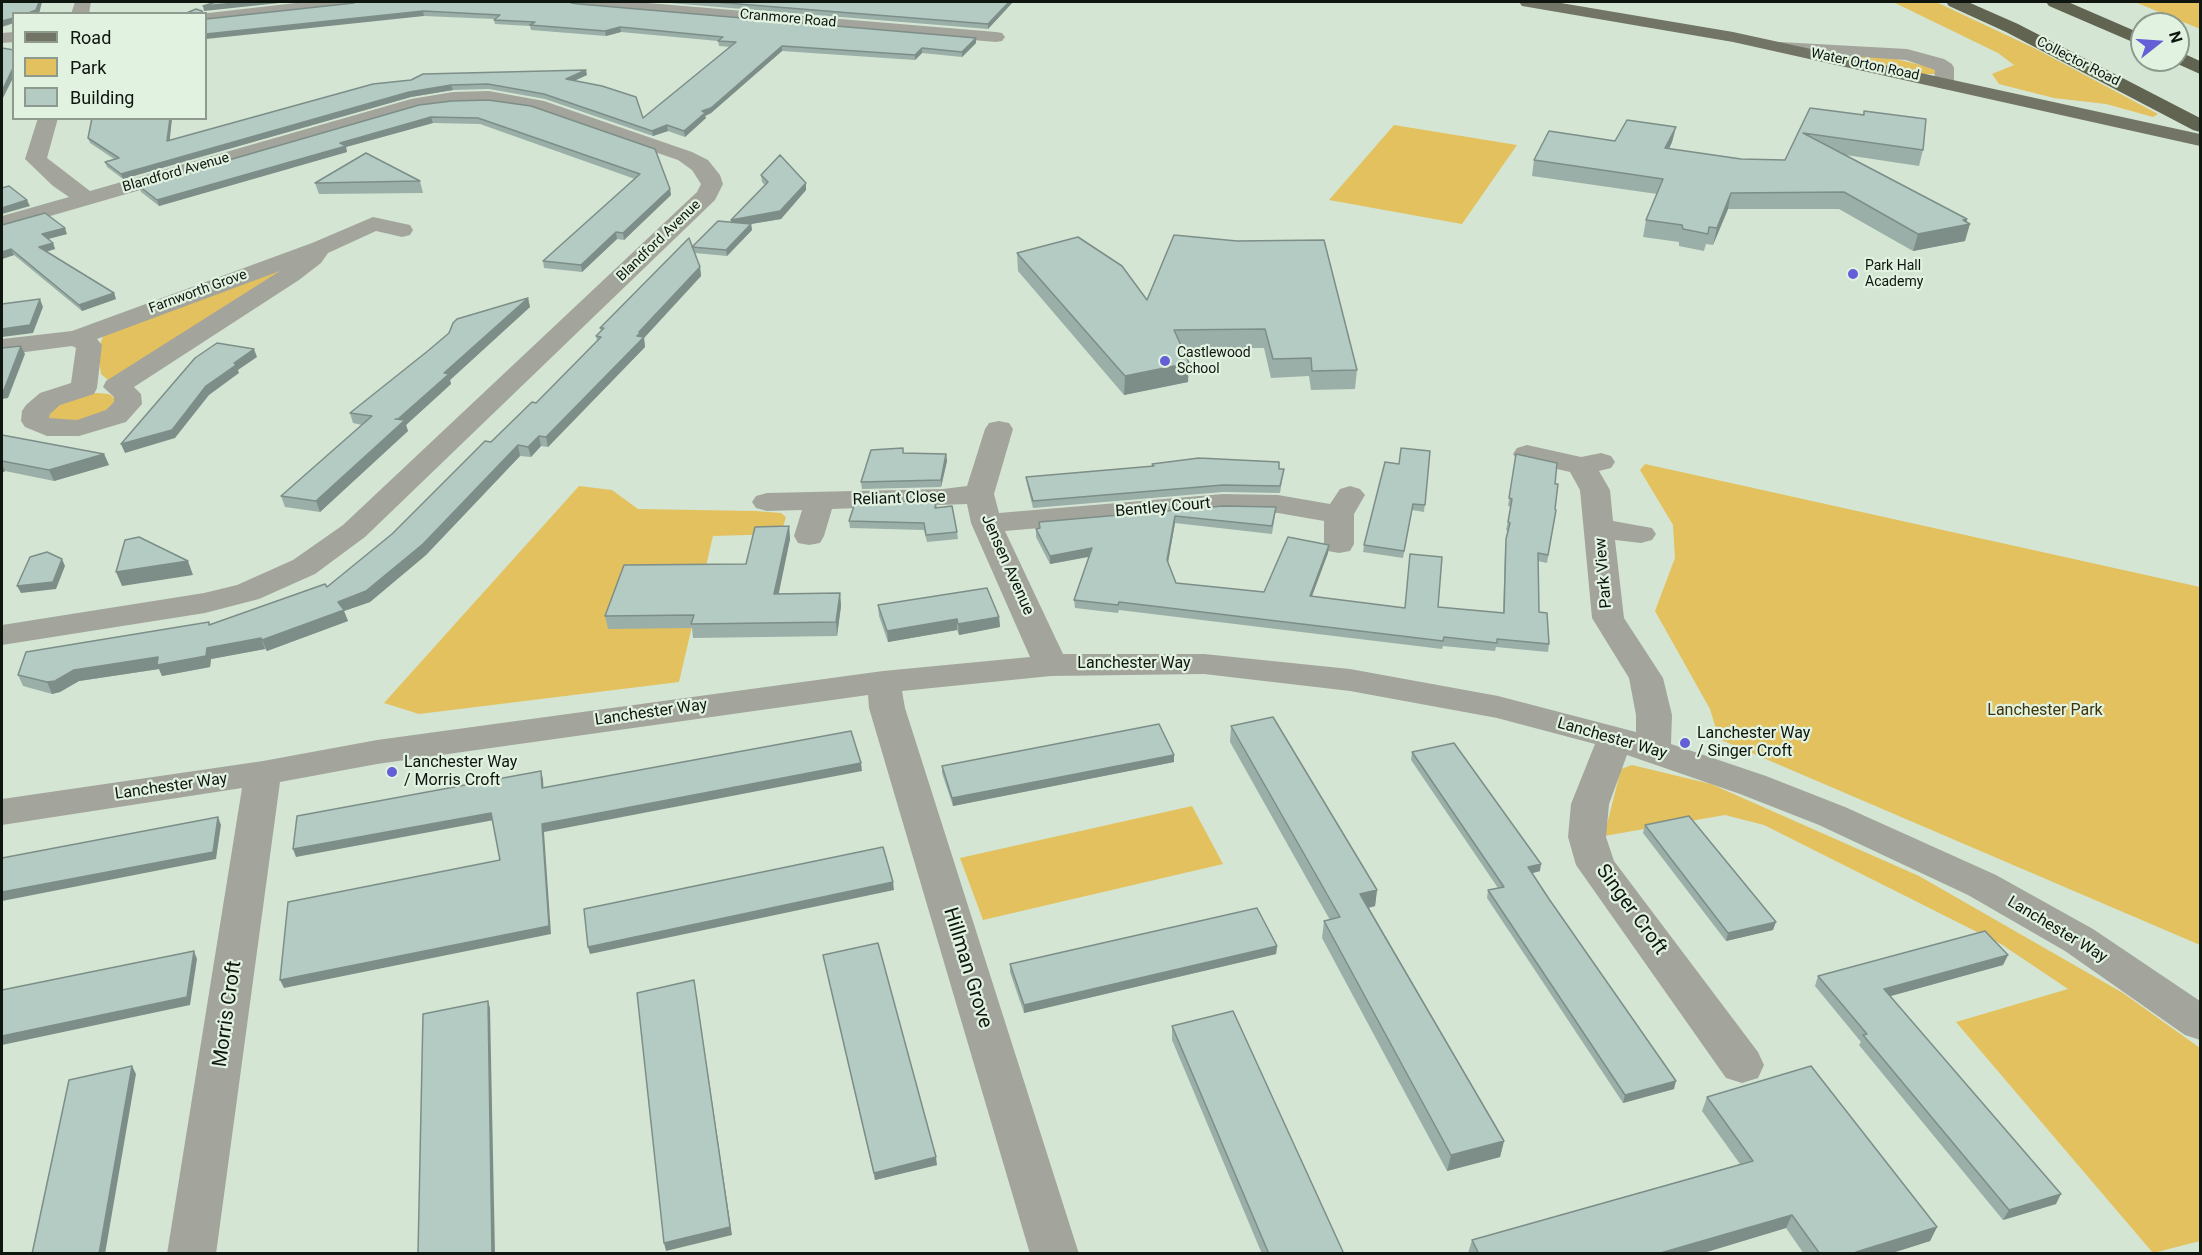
<!DOCTYPE html>
<style>
body{margin:0}
#map{position:relative;width:2202px;height:1255px;overflow:hidden;background:#d4e5d3;font-family:Roboto,sans-serif}
canvas{display:block}
.frame{position:absolute;inset:0;border:3px solid #0f150f;pointer-events:none}
.legend{position:absolute;left:12px;top:12px;width:195px;height:108px;box-sizing:border-box;background:#e1f2e1;border:2px solid #8d9a8d;margin:0;padding:8px 10px;list-style:none;font-size:18px;color:#0f150f}
.legend li{display:flex;align-items:center;gap:12px;height:30px}
.legend b{width:30px;border:2px solid #8d9a8d}
.north{position:absolute;left:2130px;top:12px;width:60px;height:60px;box-sizing:border-box;background:#e1f2e1;border:2px solid #8d9a8d;border-radius:50%;rotate:73deg;font-size:16px;font-weight:700;line-height:24px;text-align:center;color:#0f150f}
.north::after{content:'';display:block;margin:auto;width:21px;height:27px;background:#645ed7;clip-path:polygon(50% 0,100% 100%,50% 72%,0 100%)}
</style>
<div id="map">
<canvas width="2202" height="1255"></canvas>
<div class="frame"></div>
<ul class="legend">
<li><b style="height:8px;background:#727565"></b>Road</li>
<li><b style="height:16px;background:#e3c15f"></b>Park</li>
<li><b style="height:16px;background:#b3cbc3"></b>Building</li>
</ul>
<div class="north">N</div>
</div>
<script>
const ctx = document.querySelector('canvas').getContext('2d');
ctx.lineJoin = 'round';
function fill(path, color) { ctx.fillStyle = color; ctx.fill(path, 'evenodd'); }
const shape = rows => new Path2D(rows.map(r => 'M' + r).join(''));
function strokePath(path, color, width, dash) { ctx.strokeStyle = color; ctx.lineWidth = width; ctx.lineCap = dash ? 'butt' : 'round'; ctx.setLineDash(dash || []); ctx.stroke(path); }
function drawText(font, color, halo, rows, align = 'center') {
  ctx.font = font + ' Roboto,sans-serif'; ctx.lineWidth = 4.5; ctx.setLineDash([]); ctx.textBaseline = 'middle'; ctx.strokeStyle = halo; ctx.fillStyle = color; for (const [text, x, y, turn = 0] of rows) {
    ctx.save(); ctx.translate(x, y); ctx.rotate((+turn || 0) * Math.PI / 180); ctx.textAlign = isNaN(turn) ? turn : align; if (halo) ctx.strokeText(text, 0, 0); ctx.fillText(text, 0, 0); ctx.restore();
  }
}
fill(shape([
 [1893,2,1936,2,2036,49,2158,114,2153,117,2106,104,2054,98,1999,84,1992,74,2014,65,1998,53],
 [2135,2,2200,2,2200,29],
 [1834,54,1892,58,1937,69,1936,74,1921,74],
 [1394,125,1517,145,1462,224,1329,200],
 [301,260,122,377,108,380,101,374,98,351,103,336],
 [97,393,109,394,116,399,116,405,82,423,48,418,55,405,83,394],
 [1645,464,2200,587,2200,945,1719,739,1710,709,1655,611,1675,558,1673,525,1640,470],
 [579,486,612,490,638,509,755,511,781,513,786,517,781,534,713,536,679,682,419,714,384,703],
 [1632,765,1711,784,1919,876,2123,993,2200,1048,2200,1241,2153,1253,1956,1022,2068,989,2001,944,1764,825,1725,815,1604,836,1621,769],
 [1192,806,1223,864,983,920,960,858]
]), '#e3c15f');
fill(shape([
 [75,2,91,2,89,14,71,14,75,2],
 [304,2,358,2,355,6,349,7,206,22,206,14,200,14,304,2],
 [571,2,636,2,996,32,1002,33,1005,37,1002,41,996,42,580,7,574,6,571,2],
 [14,32,14,42,2,43,2,33,14,32],
 [1780,42,1907,49,1944,59,1952,64,1954,68,1954,83,1951,87,1944,89,1937,87,1934,83,1935,70,1906,60,1774,51,1771,47,1774,43,1780,42],
 [489,91,544,101,692,152,708,160,720,175,723,184,715,200,365,537,315,574,259,599,205,613,2,645,2,625,204,593,237,585,293,560,343,525,697,192,701,184,692,170,678,160,533,110,489,103,453,104,420,109,2,230,2,216,69,197,53,186,25,159,38,118,58,118,47,158,90,191,411,99,453,92,489,91],
 [373,217,410,225,413,230,410,235,402,237,376,231,328,253,321,263,299,280,134,387,141,394,142,404,126,422,79,436,47,436,25,427,21,421,22,411,26,405,40,393,71,383,76,348,72,346,2,355,2,339,72,331,312,243,373,217],
 [280,271,106,381,103,387,114,397,114,402,106,410,77,420,49,418,50,414,60,405,94,394,97,388,102,345,97,339,280,271],
 [999,421,1009,423,1013,429,994,494,999,513,1223,494,1278,495,1330,504,1340,489,1350,486,1360,489,1365,495,1354,514,1354,544,1350,551,1339,553,1328,551,1324,544,1324,521,1278,513,1223,512,1005,531,1063,654,1204,654,1350,669,1498,696,1636,732,1636,715,1629,678,1592,618,1580,490,1570,472,1517,460,1513,454,1517,448,1527,445,1581,457,1601,453,1611,456,1615,462,1611,468,1599,471,1610,490,1613,521,1652,528,1656,534,1652,540,1641,543,1615,540,1624,618,1663,678,1672,715,1671,744,1766,776,1845,807,1996,875,2093,929,2200,1001,2200,1040,2185,1035,2065,951,1968,895,1819,825,1740,794,1627,755,1609,804,1606,837,1614,861,1758,1052,1764,1065,1758,1078,1742,1083,1726,1078,1576,865,1568,837,1571,804,1595,744,1497,718,1350,691,1204,674,1051,676,902,691,905,708,1079,1254,1030,1254,869,708,868,695,377,764,280,782,216,1254,167,1254,242,788,2,825,2,799,263,761,377,740,883,671,1030,657,971,523,967,504,832,509,824,536,820,543,809,545,798,543,794,536,802,510,767,511,756,508,752,502,756,496,767,493,943,489,967,486,985,429,989,423,999,421]
]), '#a3a59c');
fill(shape([
 [1519,2,1555,2,1733,32,2200,134,2200,146,1733,42,1528,7,1522,6,1519,2]
]), '#727565');
fill(shape([
 [1946,2,1968,2,2018,24,2200,118,2200,132,2193,130,2006,32,1949,6,1946,2],
 [2046,2,2068,2,2142,34,2142,46,2049,6,2046,2],
 [2178,51,2200,61,2200,74,2171,61,2178,60,2178,51]
]), '#606451');
fill(shape([
 [657,2,1013,2,988,29],
 [354,3,571,3,579,4,976,43,962,57,922,53,915,60,782,51,711,113,705,116,706,118,685,137,668,131,653,136,545,99,489,89,453,90,411,97,123,179,107,167,105,162,114,159,90,143,88,138,92,118,172,118,169,141,373,84,587,75,574,81,643,118,731,47,719,46,718,41,621,32,606,36,531,30,530,26,495,24,494,19,424,16],
 [488,100,670,189,671,195,624,240,617,239,582,272,544,268,543,261,635,179,480,124,433,123,346,147,347,152,159,206,141,192,139,186],
 [1810,108,1863,115,1864,111,1923,150,1919,166,1846,155,1967,219,1965,241,1913,251,1839,209,1728,209,1713,245,1706,244,1704,251,1679,246,1679,242,1643,237,1646,220,1657,194,1532,176,1534,160,1676,127,1672,142,1669,149,1741,159,1785,160],
 [761,175,806,183,806,190,781,219,751,224,752,230,727,256,695,253,700,267,701,276,644,338,645,347,548,447,541,446,531,457,520,456,426,555,370,602,344,611,348,621,267,651,265,649,211,659,210,667,162,676,159,669,79,681,60,692,52,694,23,686,18,675,209,622,210,625,327,587,392,534,491,442,536,403,597,341,596,336,601,331,600,328,693,248,731,222,731,220,765,185,762,182],
 [420,181,423,193,319,194,315,183],
 [2,225,67,234,48,239,53,243,55,249,46,252,114,293,116,299,82,311,14,255,2,259],
 [1174,235,1357,370,1355,389,1311,390,1309,376,1271,378,1264,348,1182,348,1188,382,1124,395,1018,271,1017,253,1147,300],
 [528,298,530,307,450,380,451,384,406,425,408,431,320,512,285,507,281,496,362,425,353,423,350,413],
 [2,435,104,454,109,465,54,481,5,471,2,473],
 [1430,451,1424,512,1412,510,1403,558,1363,552,1364,545,1399,464],
 [903,453,946,454,947,461,941,487,862,489,861,482],
 [1516,454,1555,484,1555,509,1556,510,1547,563,1538,561,1539,612,1549,644,1548,652,1496,647,1495,651,1443,646,1442,649,1119,610,1118,613,1075,608,1074,600,1089,557,1050,564,1036,537,1036,529,1039,528,1039,522,1223,506,1275,515,1272,534,1175,523,1168,562,1176,583,1264,592,1329,545,1328,553,1312,596,1405,608,1438,607,1503,613,1505,547,1508,531,1506,530,1511,507,1508,506],
 [1152,464,1279,469,1284,469,1280,493,1223,492,1033,508,1027,484,1026,477,1152,466],
 [936,500,937,507,957,532,958,539,927,542,924,530,850,528,849,521],
 [789,526,790,539,778,594,840,593,841,606,837,636,693,638,692,628,608,629,605,616,746,564],
 [878,605,999,617,1000,627,959,635,957,630,888,642,879,616],
 [1231,726,1377,890,1375,906,1369,908,1504,1141,1500,1157,1447,1171,1322,938,1324,921,1330,920,1230,742],
 [1412,752,1540,871,1532,873,1674,1089,1623,1103,1487,898,1488,890,1498,888,1411,760],
 [1174,755,1174,762,953,806,942,773,942,766],
 [1645,825,1773,930,1726,941,1643,833],
 [1277,946,1276,954,1024,1013,1010,972,1010,964],
 [823,955,937,1165,875,1180],
 [2008,955,2003,965,1890,996,2056,1204,2003,1220,1859,1045,1861,1042,1815,986,1818,976],
 [1172,1026,1344,1254,1262,1254,1172,1040],
 [1707,1097,1937,1227,1930,1241,1889,1254,1804,1254,1786,1228,1700,1254,1468,1253,1472,1240,1740,1164,1702,1111]
]), '#9aafa8');
fill(shape([
 [39,2,42,2,39,14,26,14],
 [246,2,289,2,204,11,203,6],
 [1009,2,1013,2,988,29,988,24],
 [423,11,424,16,206,39,206,34],
 [14,18,14,23,2,27,2,21],
 [620,27,621,32,606,36,605,31],
 [976,38,976,43,962,57,962,52],
 [782,46,782,51,711,113,705,116,706,118,685,137,684,131,702,111],
 [922,48,922,53,915,60,915,55],
 [14,66,14,76,2,100,2,91],
 [586,70,587,75,567,84,566,79],
 [451,85,453,90,411,97,123,179,121,174,409,92],
 [431,117,433,123,346,147,347,152,159,206,157,200,340,143],
 [170,118,172,118,169,147,167,141],
 [667,125,668,131,653,136,652,131],
 [1676,127,1672,142,1662,164,1665,148],
 [806,183,806,190,781,219,751,224,752,230,727,256,726,250,732,227,731,220],
 [670,189,671,195,624,240,623,233],
 [1731,193,1728,209,1713,245,1717,228],
 [27,200,30,206,2,214,2,208],
 [1967,219,1965,225,1970,224,1965,241,1913,251,1918,234],
 [65,228,67,234,44,240,42,234],
 [616,232,617,239,582,272,581,265],
 [53,243,55,249,41,253,39,247],
 [11,249,14,255,2,259,2,252],
 [700,267,701,276,644,338,645,347,548,447,546,437,637,336,639,332],
 [114,293,116,299,82,311,79,305],
 [528,298,530,307,450,380,451,384,406,425,408,431,320,512,316,501,444,373],
 [40,299,43,307,33,333,2,337,2,329],
 [21,346,25,354,8,398,2,399,2,390],
 [254,349,257,357,238,370,239,373,209,395,175,438,125,453,121,444,206,386,234,363],
 [1189,363,1188,382,1124,395,1125,376],
 [539,436,541,446,531,457,528,447],
 [518,445,520,456,426,555,370,602,344,611,348,621,267,651,262,640,338,602],
 [104,454,109,465,54,481,49,470],
 [946,454,947,461,941,487,941,480],
 [2,464,5,471,2,473],
 [1175,516,1175,523,1167,568,1167,560],
 [789,526,790,539,776,607,774,594],
 [1329,545,1328,553,1309,604,1310,596],
 [1092,548,1092,556,1050,564,1050,556],
 [62,559,65,566,56,589,21,593,17,586],
 [188,561,193,575,122,586,116,572],
 [840,593,841,606,837,636,836,622],
 [999,617,1000,627,959,635,958,624],
 [957,619,957,630,888,642,887,631],
 [261,638,265,649,211,659,210,667,162,676,159,669,79,681,60,692,52,694,47,682,74,670],
 [1174,755,1174,762,953,806,952,798],
 [861,763,862,771,544,832,551,934,284,988,280,980,549,926,542,824],
 [541,771,543,779,544,796,542,788],
 [491,813,494,820,296,857,293,849],
 [218,817,221,825,216,859,2,901,2,892],
 [1541,864,1540,871,1526,875,1528,867],
 [893,882,894,890,590,954,588,947],
 [1377,890,1375,906,1358,910,1360,894],
 [1776,922,1773,930,1726,941,1728,933],
 [1277,946,1276,954,1024,1013,1024,1005],
 [194,951,197,959,190,1005,2,1045,2,1036],
 [2008,955,2003,965,1880,999,1884,989],
 [694,980,732,1235,666,1251,664,1243],
 [488,1001,490,1008,495,1254,492,1254],
 [132,1066,136,1074,105,1254,99,1254],
 [1676,1081,1674,1089,1623,1103,1625,1095],
 [1504,1141,1500,1157,1447,1171,1451,1155],
 [936,1157,937,1165,875,1180,874,1173],
 [2061,1194,2056,1204,2003,1220,2009,1210],
 [1792,1215,1786,1228,1700,1254,1657,1254],
 [1937,1227,1930,1241,1889,1254,1855,1254,1856,1252]
]), '#7d8e88');
const building = shape([
 [2,2,39,2,36,10,26,14,14,14,14,18,2,21,2,2],
 [216,2,246,2,203,6,216,2],
 [355,2,571,2,571,3,579,4,976,38,962,52,922,48,915,55,782,46,711,108,702,111,705,113,684,131,667,125,652,131,544,94,488,84,451,85,409,92,121,174,105,162,119,158,88,138,92,118,170,118,167,141,373,84,411,80,423,74,586,70,566,79,602,86,636,97,643,118,736,42,718,41,723,37,620,27,605,31,530,25,535,22,494,20,500,15,423,11,206,34,206,19,354,3,355,2],
 [714,2,1009,2,988,24,714,2],
 [196,9,202,11,203,14,184,14,196,9],
 [2,48,14,50,14,66,2,91,2,48],
 [488,100,531,106,655,149,670,189,623,233,616,232,581,265,543,261,640,174,478,118,431,117,340,143,346,146,157,200,139,186,419,105,452,101,488,100],
 [1810,108,1864,115,1864,111,1926,119,1923,150,1803,133,1967,219,1963,220,1970,224,1918,234,1844,192,1731,193,1717,228,1709,227,1708,234,1683,229,1682,225,1646,220,1663,179,1534,160,1549,131,1615,141,1627,120,1676,127,1665,148,1741,159,1785,160,1810,108],
 [366,153,420,181,315,183,366,153],
 [780,155,806,183,780,211,731,220,768,182,761,175,780,155],
 [9,186,27,200,2,208,2,188,9,186],
 [45,213,65,228,42,234,53,243,39,247,114,293,79,305,11,249,2,252,2,225,45,213],
 [718,221,751,224,726,250,692,247,718,221],
 [1174,235,1237,241,1324,240,1357,370,1312,371,1311,358,1273,359,1265,329,1174,330,1189,363,1125,376,1017,253,1078,237,1122,266,1147,300,1174,235],
 [689,238,700,267,639,332,641,332,637,336,644,337,546,437,539,436,528,447,518,445,423,544,366,591,338,602,344,610,262,640,261,638,207,648,206,656,157,665,158,657,74,670,55,681,47,682,18,675,26,652,209,622,209,625,325,584,327,587,392,534,485,441,491,442,532,402,536,403,601,337,596,336,604,328,600,328,689,238],
 [528,298,444,373,449,374,398,419,395,419,405,420,316,501,281,496,372,416,350,413,429,350,449,333,453,323,457,319,528,298],
 [40,299,30,325,2,329,2,304,40,299],
 [217,343,254,349,234,363,236,365,206,386,172,430,121,444,195,358,217,343],
 [21,346,4,390,2,390,2,348,21,346],
 [2,435,104,454,49,470,2,461,2,435],
 [903,448,903,453,946,454,941,480,861,482,871,450,903,448],
 [1401,448,1430,451,1425,505,1413,504,1404,551,1364,545,1385,462,1399,464,1401,448],
 [1516,454,1557,463,1555,484,1558,484,1555,509,1556,510,1548,555,1538,553,1539,612,1547,613,1549,644,1497,639,1497,643,1444,637,1443,641,1119,602,1118,605,1074,600,1092,548,1050,556,1036,529,1040,528,1039,522,1223,506,1276,507,1272,526,1175,516,1167,560,1176,583,1264,592,1288,537,1329,545,1310,596,1405,608,1410,554,1442,557,1438,607,1504,613,1506,539,1510,523,1508,522,1512,499,1509,498,1516,454],
 [1199,458,1279,462,1279,469,1284,469,1280,486,1223,485,1033,501,1026,477,1154,466,1152,464,1199,458],
 [936,500,935,508,952,506,957,532,926,535,924,523,849,521,855,503,936,500],
 [789,526,774,594,840,593,836,622,691,624,694,615,605,616,624,565,746,564,755,527,789,526],
 [139,537,188,561,116,572,125,540,139,537],
 [47,552,62,559,53,582,17,586,30,557,47,552],
 [987,588,999,617,958,624,957,619,887,631,878,605,987,588],
 [1273,717,1377,890,1360,894,1504,1141,1451,1155,1324,921,1340,917,1231,726,1273,717],
 [1159,724,1174,755,952,798,942,766,1159,724],
 [851,731,861,763,542,824,549,926,280,980,288,902,500,860,491,813,293,849,297,816,541,771,542,788,851,731],
 [1454,743,1541,864,1528,867,1549,899,1676,1081,1625,1095,1488,890,1504,887,1412,752,1454,743],
 [1689,816,1776,922,1728,933,1645,825,1689,816],
 [218,817,213,852,2,892,2,858,218,817],
 [883,847,893,882,588,947,584,909,883,847],
 [1257,908,1277,946,1024,1005,1010,964,1257,908],
 [1985,931,2008,955,1884,989,2061,1194,2009,1210,1863,1035,1867,1034,1818,976,1985,931],
 [878,943,936,1157,874,1173,823,955,878,943],
 [194,951,187,997,2,1036,2,990,194,951],
 [694,980,730,1227,664,1243,637,993,694,980],
 [488,1001,492,1254,418,1254,423,1014,488,1001],
 [1233,1011,1344,1254,1269,1254,1172,1026,1233,1011],
 [132,1066,99,1254,32,1254,69,1080,132,1066],
 [1811,1066,1937,1227,1856,1252,1858,1254,1820,1254,1792,1215,1657,1254,1479,1254,1472,1240,1753,1161,1707,1097,1811,1066]
]);
fill(building, '#b3cbc3');
strokePath(building, '#7d8e88', 1.5);
for (const [x, y, r, color] of [
 [1853,274,6,"#645ed7"],
 [1165,361,6,"#645ed7"],
 [1685,743,6,"#645ed7"],
 [392,772,6,"#645ed7"]
]) { const dot = new Path2D(); dot.arc(x, y, r, 0, 2 * Math.PI); ctx.fillStyle = color; ctx.fill(dot); strokePath(dot, '#e1f2e1', 2); }
drawText('14px', '#0f150f', '#e1f2e1', [
 ["Cranmore Road",788,19,5],
 ["Collector Road",2078,62,27],
 ["Water Orton Road",1865,65,12],
 ["Blandford Avenue",176,173,-16],
 ["Blandford Avenue",659,241,-44],
 ["Farnworth Grove",198,292,-20]
]);
drawText('14px', '#0f150f', '#e1f2e1', [
 ["Park Hall",1865,266],
 ["Academy",1865,282],
 ["Castlewood",1177,353],
 ["School",1177,369]
], 'left');
drawText('16px', '#0f150f', '#e1f2e1', [
 ["Reliant Close",899,499,-2],
 ["Bentley Court",1163,508,-5],
 ["Jensen Avenue",1007,565,66],
 ["Park View",1604,573,-95],
 ["Lanchester Way",1134,664],
 ["Lanchester Way",651,713,-8],
 ["Lanchester Way",1612,739,16],
 ["Lanchester Way",171,787,-8],
 ["Lanchester Way",2057,930,31]
]);
drawText('16px', '#423408', '#e1f2e1', [
 ["Lanchester Park",2045,711]
]);
drawText('16px', '#0f150f', '#e1f2e1', [
 ["Lanchester Way",1697,734],
 ["/ Singer Croft",1697,752],
 ["Lanchester Way",404,763],
 ["/ Morris Croft",404,781]
], 'left');
drawText('20px', '#0f150f', '#e1f2e1', [
 ["Singer Croft",1631,910,54],
 ["Hillman Grove",967,968,73],
 ["Morris Croft",228,1014,-82]
]);
</script>
